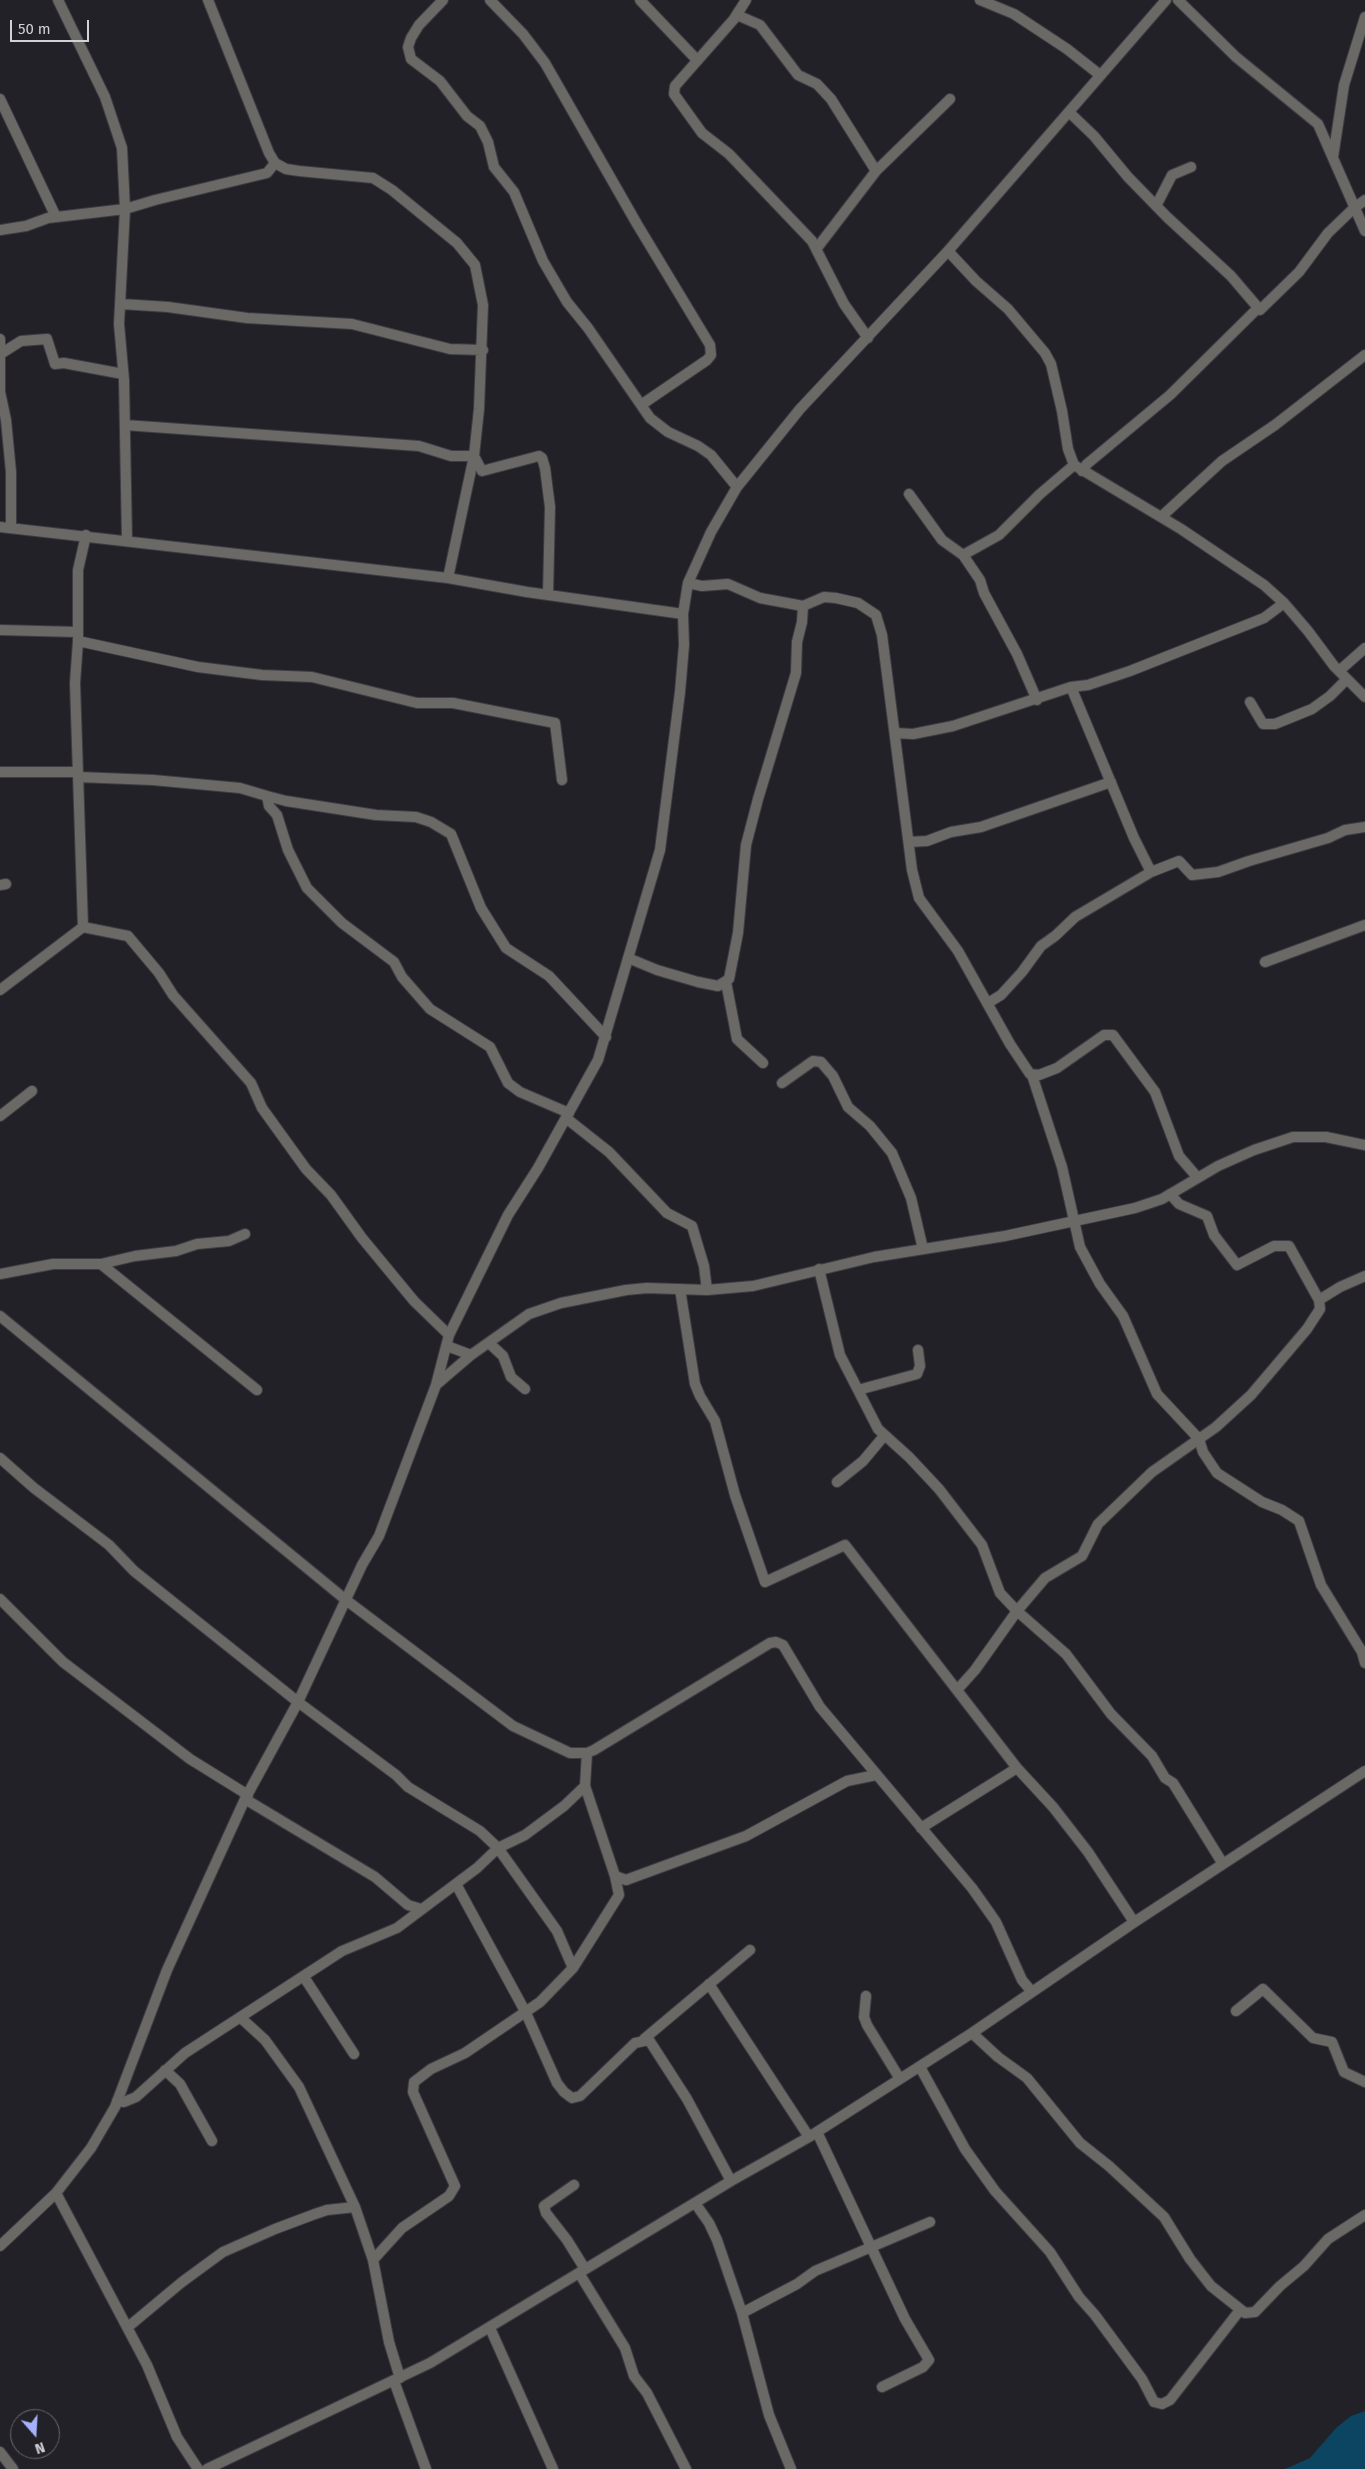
<!DOCTYPE html>
<style>
body{margin:0}
#map{position:relative;width:1365px;height:2469px;overflow:hidden;background:#212127;font-family:"Fira Sans",sans-serif}
canvas{display:block}
.north{position:absolute;left:10px;top:2409px;width:50px;height:50px;box-sizing:border-box;background:#212127;border:1px solid #67686d;border-radius:50%;rotate:161deg;font-size:14px;font-weight:700;line-height:20px;text-align:center;color:#d1d2d6}
.north::after{content:'';display:block;margin:auto;width:18px;height:22px;background:#a5b1fc;clip-path:polygon(50% 0,100% 100%,50% 72%,0 100%)}
.scale{position:absolute;left:10px;top:20px;width:79px;height:22px;box-sizing:border-box;border:2px solid #d1d2d6;border-top:0;padding-left:6px;font-size:15px;line-height:18px;white-space:nowrap;color:#d1d2d6;-webkit-text-stroke:4px #212127;paint-order:stroke}
</style>
<div id="map">
<canvas width="1365" height="2469"></canvas>
<div class="north">N</div>
<div class="scale">50 m</div>
</div>
<script>
const ctx = document.querySelector('canvas').getContext('2d');
ctx.lineJoin = 'round';
function fill(path, color) { ctx.fillStyle = color; ctx.fill(path, 'evenodd'); }
const shape = rows => new Path2D(rows.map(r => 'M' + r).join(''));
function strokePath(path, color, width, dash) { ctx.strokeStyle = color; ctx.lineWidth = width; ctx.lineCap = dash ? 'butt' : 'round'; ctx.setLineDash(dash || []); ctx.stroke(path); }
fill(shape([
 [1365,2411,1365,2469,1285,2469,1310,2458,1336,2428,1351,2416]
]), '#0c4562');
const minor = shape([
 [58,0,105,97,122,148,125,209,119,324,124,380,127,540],
 [208,0,269,153,275,163,286,169,299,171,373,178,392,190,457,243,475,265,483,305,479,409,474,456,448,578],
 [443,0,419,25,411,38,408,47,411,59,440,81,467,116,480,126,488,142,494,167,514,192,543,261,567,302,588,328,650,418,668,432,698,446,711,455,737,487],
 [490,0,523,34,545,63,637,224,710,345,711,355,707,360,641,405],
 [640,0,697,60],
 [746,0,734,19,675,86,674,94,702,133,729,154,812,241,844,304,868,338],
 [980,0,1014,14,1067,49,1100,75],
 [1178,0,1236,57,1318,124,1365,231],
 [737,15,760,25,798,75,817,84,831,99,876,171,817,248],
 [0,99,56,217],
 [1069,112,1094,136,1128,177,1167,217,1231,276,1260,310,1299,272,1328,233,1354,208,1365,200],
 [1333,157,1344,85,1365,17],
 [876,171,950,99],
 [1156,206,1172,175,1191,167],
 [0,230,26,226,48,218,125,209,155,200,267,173,275,163],
 [948,251,976,281,1008,309,1045,353,1051,364,1062,411,1068,449,1074,465,1181,529,1264,585,1284,603,1308,631,1334,666,1365,697],
 [121,304,168,307,247,318,352,324,450,349,483,350],
 [0,339,0,392,6,420,11,472,11,528],
 [2,353,21,341,47,339,55,364,64,363,123,374],
 [125,425,419,446,451,456,474,456,482,471,539,456,542,458,545,468,550,507,548,595],
 [1082,471,1087,464,1170,395,1257,309],
 [909,494,942,540,963,555,980,580,984,593,1017,654,1037,700],
 [1161,517,1222,461,1275,425,1365,355],
 [0,527,448,578,527,592,683,614],
 [963,555,999,535,1040,494,1074,465],
 [688,583,702,586,728,584,760,598,803,606,824,597,836,598,858,603,876,615,882,635,912,870,919,898,958,951,1010,1044,1030,1074,1039,1075,1057,1068,1104,1035,1113,1035,1155,1092,1179,1156,1197,1177],
 [0,630,77,632],
 [78,641,198,667,262,675,312,677,417,703,453,703,555,723,562,780],
 [1339,671,1365,648],
 [1071,687,1134,838,1151,872,1179,861,1192,875,1218,872,1249,861,1328,838,1345,830,1365,827],
 [1250,702,1263,724,1275,724,1312,709,1330,696,1347,679],
 [895,733,913,734,953,726,1071,687,1088,685,1130,671,1264,618,1284,603],
 [0,772,78,772],
 [78,777,153,780,240,788,267,796,269,806,277,815,288,850,307,888,342,923,394,962,402,977,430,1009,490,1047,508,1083,520,1092,569,1113],
 [267,796,286,801,376,815,416,817,431,822,451,834,481,908,506,948,549,976,606,1037],
 [909,842,927,841,951,832,981,827,1111,782],
 [0,885,6,884],
 [83,927,128,936,159,973,173,995,251,1083,262,1108,306,1169,331,1195,362,1238,414,1301,449,1335],
 [628,958,657,970,698,982,718,986,729,979,738,933,746,845,758,799,796,673,797,642,802,622,803,606],
 [1265,962,1365,925],
 [726,982,737,1039,763,1063],
 [0,990,83,927,75,683,78,641,78,570,86,535],
 [988,1003,1001,995,1022,972,1041,946,1055,936,1075,917,1151,872],
 [1032,1075,1062,1167,1080,1247,1100,1284,1123,1316,1157,1394,1199,1439,1203,1452,1217,1473,1262,1502,1282,1510,1299,1521,1321,1585,1362,1652,1365,1663],
 [782,1083,813,1061,821,1062,833,1076,848,1107,870,1126,892,1153,911,1198,923,1249],
 [0,1116,32,1091],
 [566,1118,609,1152,667,1213,692,1226,704,1266,707,1290],
 [1170,1194,1179,1204,1207,1216,1214,1235,1237,1265,1274,1246,1289,1246,1319,1300,1340,1287,1365,1276],
 [101,1264,135,1256,176,1251,197,1244,229,1241,245,1234],
 [819,1269,840,1355,878,1429,909,1457,939,1489,982,1545,1000,1593,1017,1611,1066,1654,1111,1714,1152,1756,1165,1778,1173,1783,1223,1864],
 [0,1274,53,1264,101,1264,257,1390],
 [680,1289,695,1384,700,1396,715,1421,735,1495,765,1582,845,1545,1017,1768,1053,1807,1088,1852,1134,1922],
 [0,1316,346,1600,513,1726,570,1753,587,1753,594,1750,770,1643,776,1642,783,1645,820,1707,972,1888,989,1912,996,1922,1022,1980,1032,1992],
 [489,1343,503,1356,511,1377,525,1389],
 [447,1346,471,1355],
 [436,1385,471,1355,529,1314,561,1303,626,1290,647,1288,707,1290,753,1286,874,1257,1005,1236,1135,1208,1162,1199,1218,1166,1254,1150,1293,1137,1326,1137,1365,1145],
 [858,1390,917,1374,920,1366,918,1350],
 [0,1458,34,1488,109,1545,134,1571,298,1702,396,1775,408,1787,480,1831,498,1848,557,1931,573,1968],
 [837,1482,863,1461,884,1436],
 [0,1599,63,1662,190,1759,248,1795],
 [957,1690,975,1670,1017,1611,1045,1578,1082,1556,1098,1524,1152,1472,1216,1427,1251,1395,1307,1329,1320,1309,1319,1300],
 [245,1799,375,1877,408,1905,421,1909],
 [921,1828,1017,1768],
 [615,1876,626,1880,746,1836,847,1781,876,1775],
 [456,1884,526,2013,557,2083,564,2092,572,2098,580,2096,635,2043,649,2040,687,2099,731,2181],
 [304,1977,354,2054],
 [709,1984,809,2137],
 [866,1996,864,2017,867,2025,900,2079],
 [1236,2011,1263,1989,1313,2038,1332,2042,1344,2072,1365,2082],
 [241,2018,265,2040,299,2087,355,2207,373,2260,389,2342,400,2378],
 [972,2033,998,2057,1027,2078,1080,2143,1109,2166,1164,2217,1190,2259,1211,2286,1245,2313,1255,2312,1280,2286,1304,2266,1328,2239,1365,2215],
 [644,2039,750,1950],
 [920,2067,965,2149,995,2191,1050,2252,1079,2297,1095,2315,1142,2379,1154,2402,1162,2404,1170,2400,1240,2310],
 [165,2070,180,2084,212,2141],
 [117,2101,124,2102,136,2097,185,2053,342,1951,397,1928,477,1868,498,1848,525,1835,564,1806,585,1786],
 [817,2132,905,2319,929,2360,923,2367,882,2387],
 [574,2185,544,2206,546,2213,567,2240,585,2269],
 [56,2193,147,2365,177,2437,198,2469],
 [695,2203,709,2223,717,2240,742,2313,769,2415,791,2469],
 [0,2246,56,2193,91,2148,115,2107,167,1970,245,1799,298,1702,362,1565,379,1536,436,1385,449,1335,508,1215,538,1168,598,1060,660,850,680,692,684,645,683,614,688,583,711,532,737,487,800,409,948,251,1166,0],
 [373,2260,402,2228,449,2196,455,2186,413,2092,414,2082,431,2069,465,2053,540,2002,573,1968,619,1895,615,1876,585,1786,587,1753],
 [579,2273,625,2348,634,2376,647,2393,686,2469],
 [742,2313,797,2284,815,2271,930,2222],
 [128,2327,182,2282,223,2252,275,2229,315,2214,327,2210,355,2207],
 [490,2328,553,2469],
 [394,2381,426,2469],
 [0,2452,13,2469],
 [207,2469,430,2363,731,2181,809,2137,972,2033,1136,1921,1365,1771]
]);
strokePath(minor, '#3d3d43', 12);
strokePath(minor, '#6b6966', 10);
</script>
